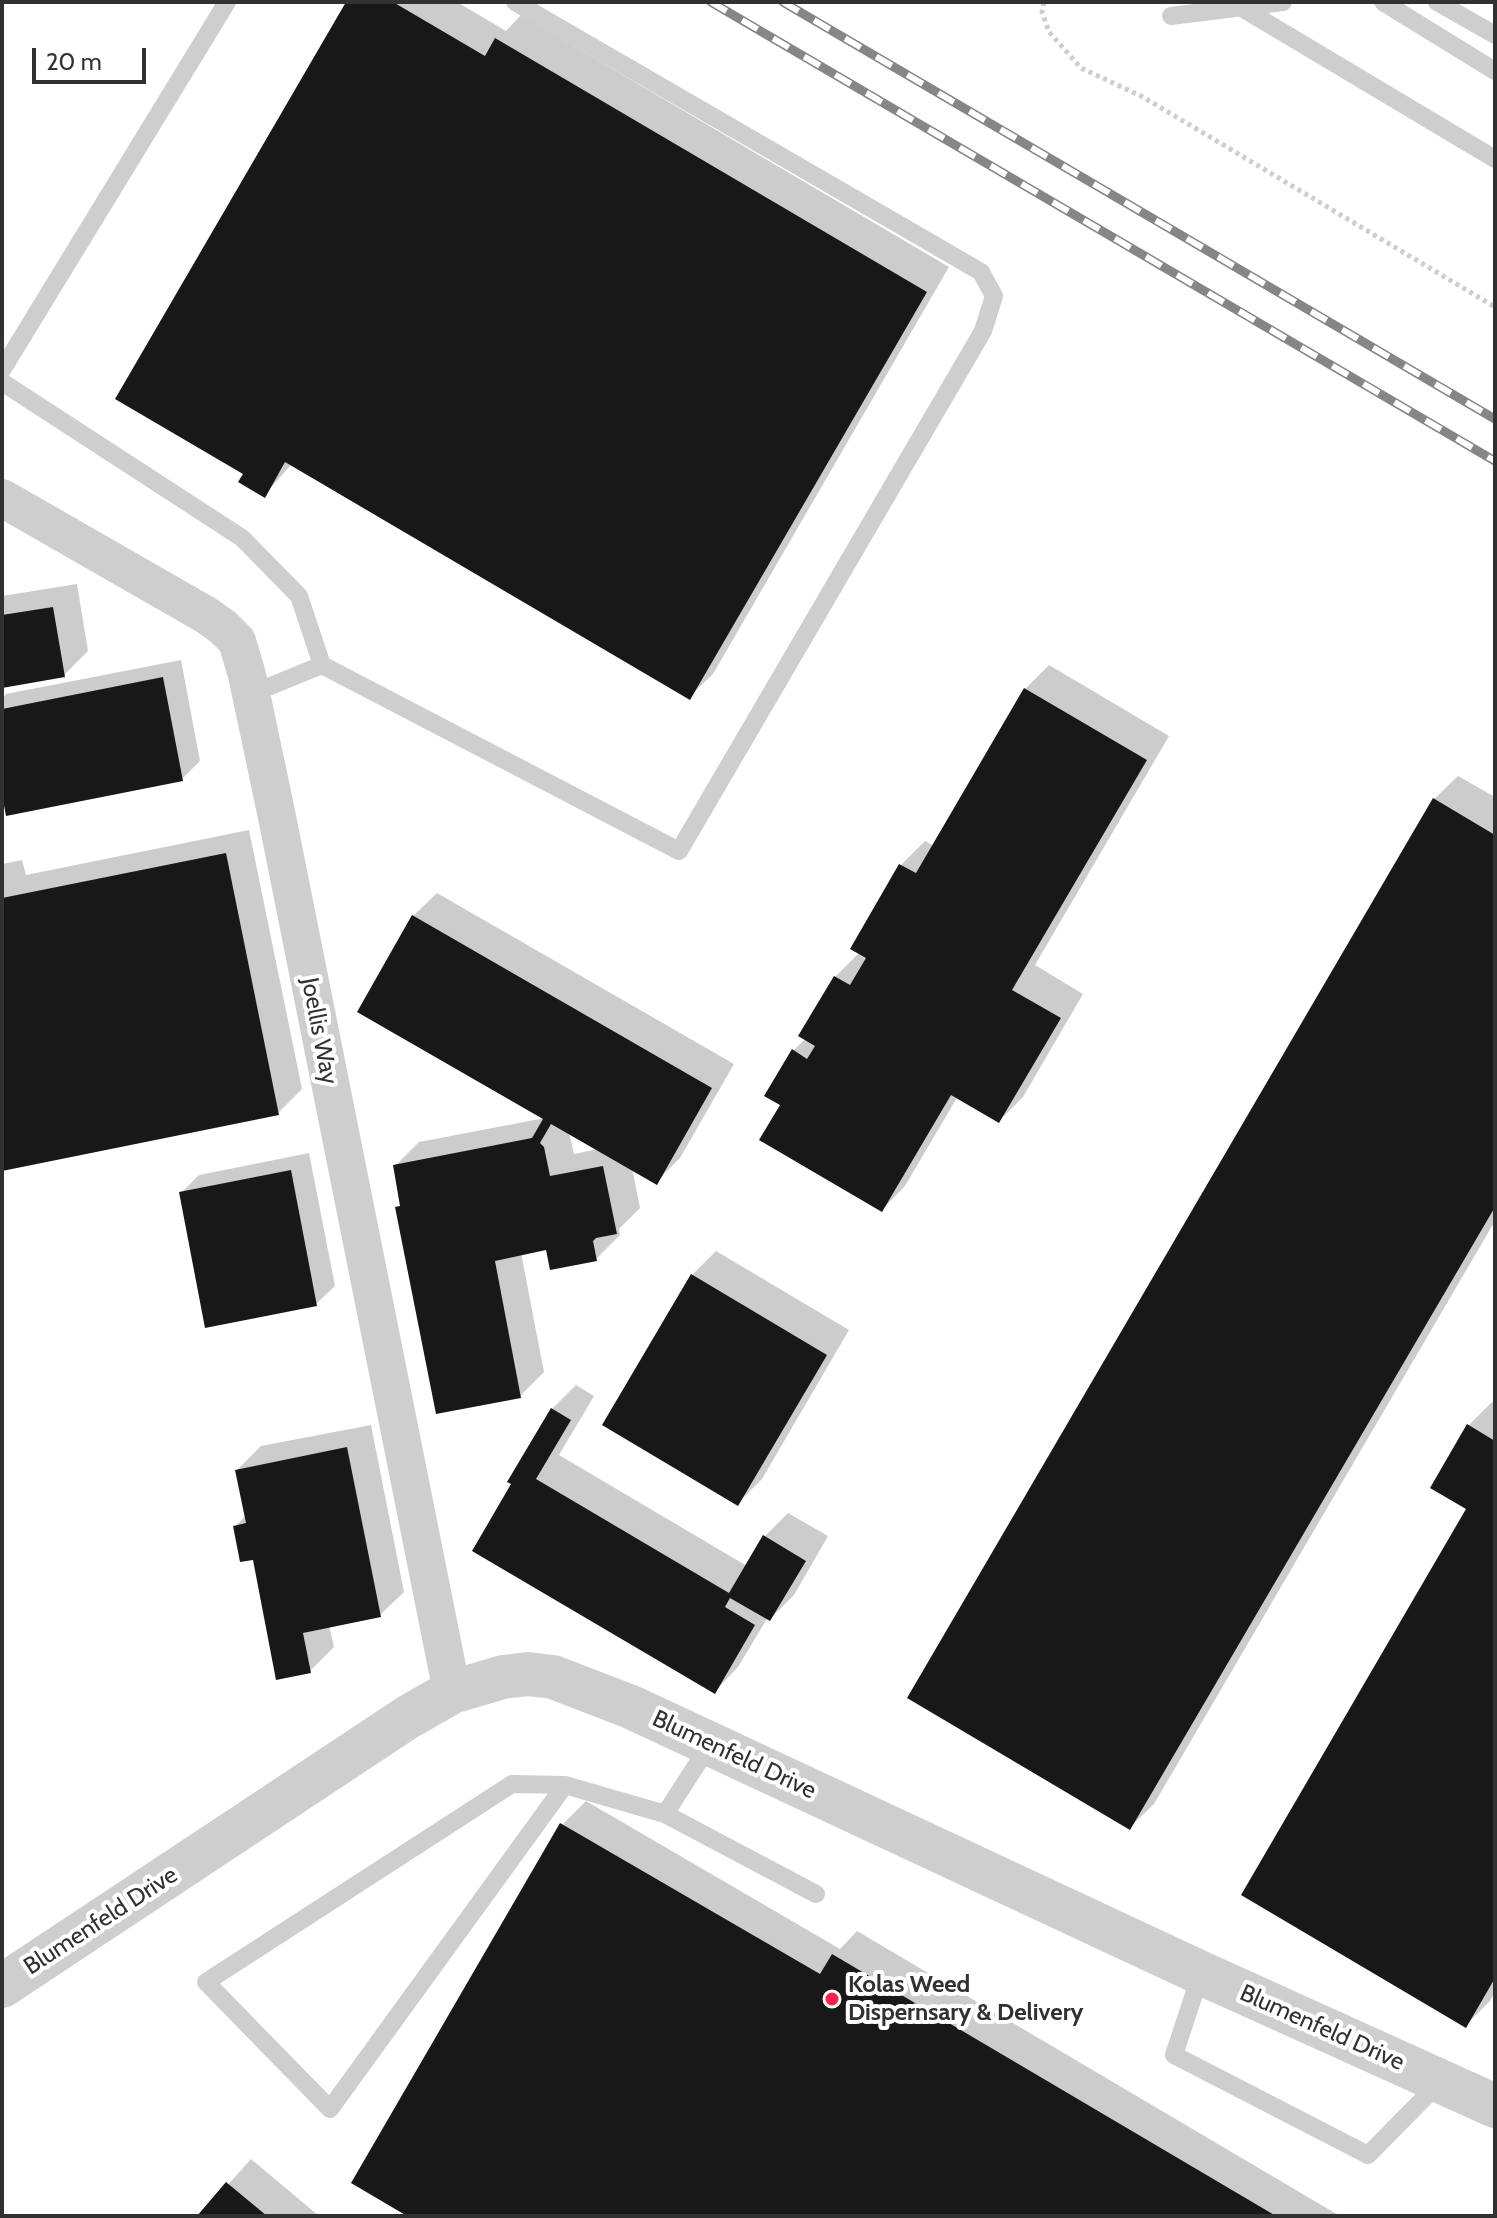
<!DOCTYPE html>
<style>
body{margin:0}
#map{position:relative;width:1497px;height:2218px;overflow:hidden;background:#fff;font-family:Cabin,sans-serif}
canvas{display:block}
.frame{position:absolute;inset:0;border:4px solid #313131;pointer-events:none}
.scale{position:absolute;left:32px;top:48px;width:114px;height:36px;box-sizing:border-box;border:4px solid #313131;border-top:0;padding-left:10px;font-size:24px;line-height:28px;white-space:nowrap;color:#313131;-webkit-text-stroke:6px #fff;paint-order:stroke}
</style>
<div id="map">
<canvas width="1497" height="2218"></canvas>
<div class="frame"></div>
<div class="scale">20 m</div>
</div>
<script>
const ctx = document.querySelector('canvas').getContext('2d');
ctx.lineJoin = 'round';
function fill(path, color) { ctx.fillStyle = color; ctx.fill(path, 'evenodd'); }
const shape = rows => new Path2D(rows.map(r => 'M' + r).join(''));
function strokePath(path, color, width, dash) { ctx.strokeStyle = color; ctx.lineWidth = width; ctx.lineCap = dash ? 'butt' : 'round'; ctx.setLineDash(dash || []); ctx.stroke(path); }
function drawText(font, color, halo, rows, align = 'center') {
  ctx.font = font + ' Cabin,sans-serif'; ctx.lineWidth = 8; ctx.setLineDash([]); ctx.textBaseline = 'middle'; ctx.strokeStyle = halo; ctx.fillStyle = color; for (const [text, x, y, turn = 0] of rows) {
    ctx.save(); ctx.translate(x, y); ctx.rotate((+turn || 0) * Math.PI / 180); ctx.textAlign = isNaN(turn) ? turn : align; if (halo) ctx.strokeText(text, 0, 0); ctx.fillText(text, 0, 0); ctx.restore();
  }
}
fill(shape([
 [348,2,457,2,506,31,521,15,949,267,713,674,689,697,292,464,264,495,246,473],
 [77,584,88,651,64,675,2,686,2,596],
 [181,660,200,761,182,779,2,784,2,699,6,694],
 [1049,665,1169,736,1035,965,1083,994,1023,1097,999,1121,958,1096,905,1186,882,1210,782,1105,793,1051,806,1038,835,977,860,952,901,865,925,841,934,846,1025,689],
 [1458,776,1495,797,1495,1221,1154,1804,1130,1827,1434,799],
 [249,830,302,1089,278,1113,2,1169,2,864,22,860,26,875],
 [437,893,734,1064,680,1158,656,1182,632,1168,640,1208,619,1229,620,1235,596,1259,547,1248,521,1253,544,1372,520,1396,398,1208,402,1204,395,1166,419,1142,545,1118,413,916],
 [569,1132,598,1149,574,1154],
 [309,1153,335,1286,316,1304,181,1193,199,1175],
 [716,1251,849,1330,762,1479,738,1503,692,1275],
 [576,1385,594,1396,559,1455,747,1566,764,1537,788,1513,828,1536,794,1595,770,1619,768,1617,738,1667,715,1691,514,1484,552,1409],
 [1492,1402,1495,1403,1495,1992,1490,2001,1466,2025,1468,1426],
 [371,1425,404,1592,380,1615,329,1625,334,1647,310,1671,254,1557,235,1527,246,1515,237,1470,261,1446],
 [586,1801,840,1949,857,1931,1340,2216,411,2216,562,1825],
 [251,2159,319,2216,200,2216]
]), '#0003');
fill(shape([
 [346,2,393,2,485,56,495,38,927,292,690,700,285,462,265,498,238,482,243,474,115,399],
 [53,607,65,677,2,688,2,615],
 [163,677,183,781,6,816,2,795,2,709],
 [1024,688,1147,760,1012,990,1061,1018,999,1123,951,1095,882,1212,759,1140,780,1105,764,1096,792,1049,807,1059,815,1046,798,1036,834,976,850,985,866,958,850,949,899,864,916,873],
 [1433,798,1495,835,1495,1207,1130,1830,907,1698],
 [226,853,279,1115,2,1171,2,898],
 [412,915,712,1088,657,1185,551,1124,540,1143,544,1147,550,1176,603,1166,617,1234,596,1238,593,1241,597,1261,550,1270,546,1250,495,1261,521,1398,436,1414,395,1207,400,1206,393,1165,532,1138,543,1119,357,1012],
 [291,1170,317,1306,205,1328,179,1192],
 [691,1274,827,1355,738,1506,602,1425],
 [551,1408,571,1420,536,1479,729,1593,763,1535,806,1561,770,1621,730,1598,725,1607,755,1625,715,1694,472,1551,511,1484,507,1482],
 [1467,1424,1495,1441,1495,1978,1466,2028,1241,1895,1466,1509,1430,1488],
 [347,1447,381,1617,303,1633,311,1673,276,1680,253,1560,240,1562,233,1526,246,1523,235,1470],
 [560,1823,820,1974,832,1954,1276,2216,407,2216,351,2183],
 [226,2182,267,2216,197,2216]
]), '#181818');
strokePath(shape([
 [1044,2,1042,12,1049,32,1081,68,1143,97,1495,307]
]), '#cecece', 5, [4, 4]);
strokePath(shape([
 [1383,2,1495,71],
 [1437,2,1495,35],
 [1242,8,1495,159],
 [1171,16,1283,2],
 [2,370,227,2],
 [2,382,242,538,299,596,322,665,679,851,983,331,994,296,981,272,515,2],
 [251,694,322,665],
 [565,1785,330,2109,206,1982,512,1784,565,1785,665,1814,710,1744],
 [665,1814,816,1894],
 [1201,1973,1174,2055,1368,2155,1441,2081]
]), '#cecece', 18);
strokePath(shape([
 [2,498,206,615,223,627,237,641,247,675,277,817,452,1692]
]), '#cecece', 38);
strokePath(shape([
 [2,1986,408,1717,452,1692,503,1677,528,1674,553,1677,631,1707,1201,1973,1495,2106]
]), '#cecece', 44);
const rail = shape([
 [711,2,1495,461],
 [783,2,1495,419]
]);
strokePath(rail, '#868686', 9);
strokePath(rail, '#fff', 6, [18]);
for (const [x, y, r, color] of [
 [832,1999,8,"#f7234a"]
]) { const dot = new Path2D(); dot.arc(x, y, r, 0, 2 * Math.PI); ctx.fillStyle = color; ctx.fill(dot); strokePath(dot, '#fff', 3); }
drawText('24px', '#313131', '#fff', [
 ["Joellis Way",319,1031,79],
 ["Blumenfeld Drive",734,1755,25],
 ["Blumenfeld Drive",101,1921,-33],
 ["Blumenfeld Drive",1322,2028,24]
]);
drawText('bold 24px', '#313131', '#fff', [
 ["Kolas Weed",848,1985],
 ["Dispernsary & Delivery",848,2013]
], 'left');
</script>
